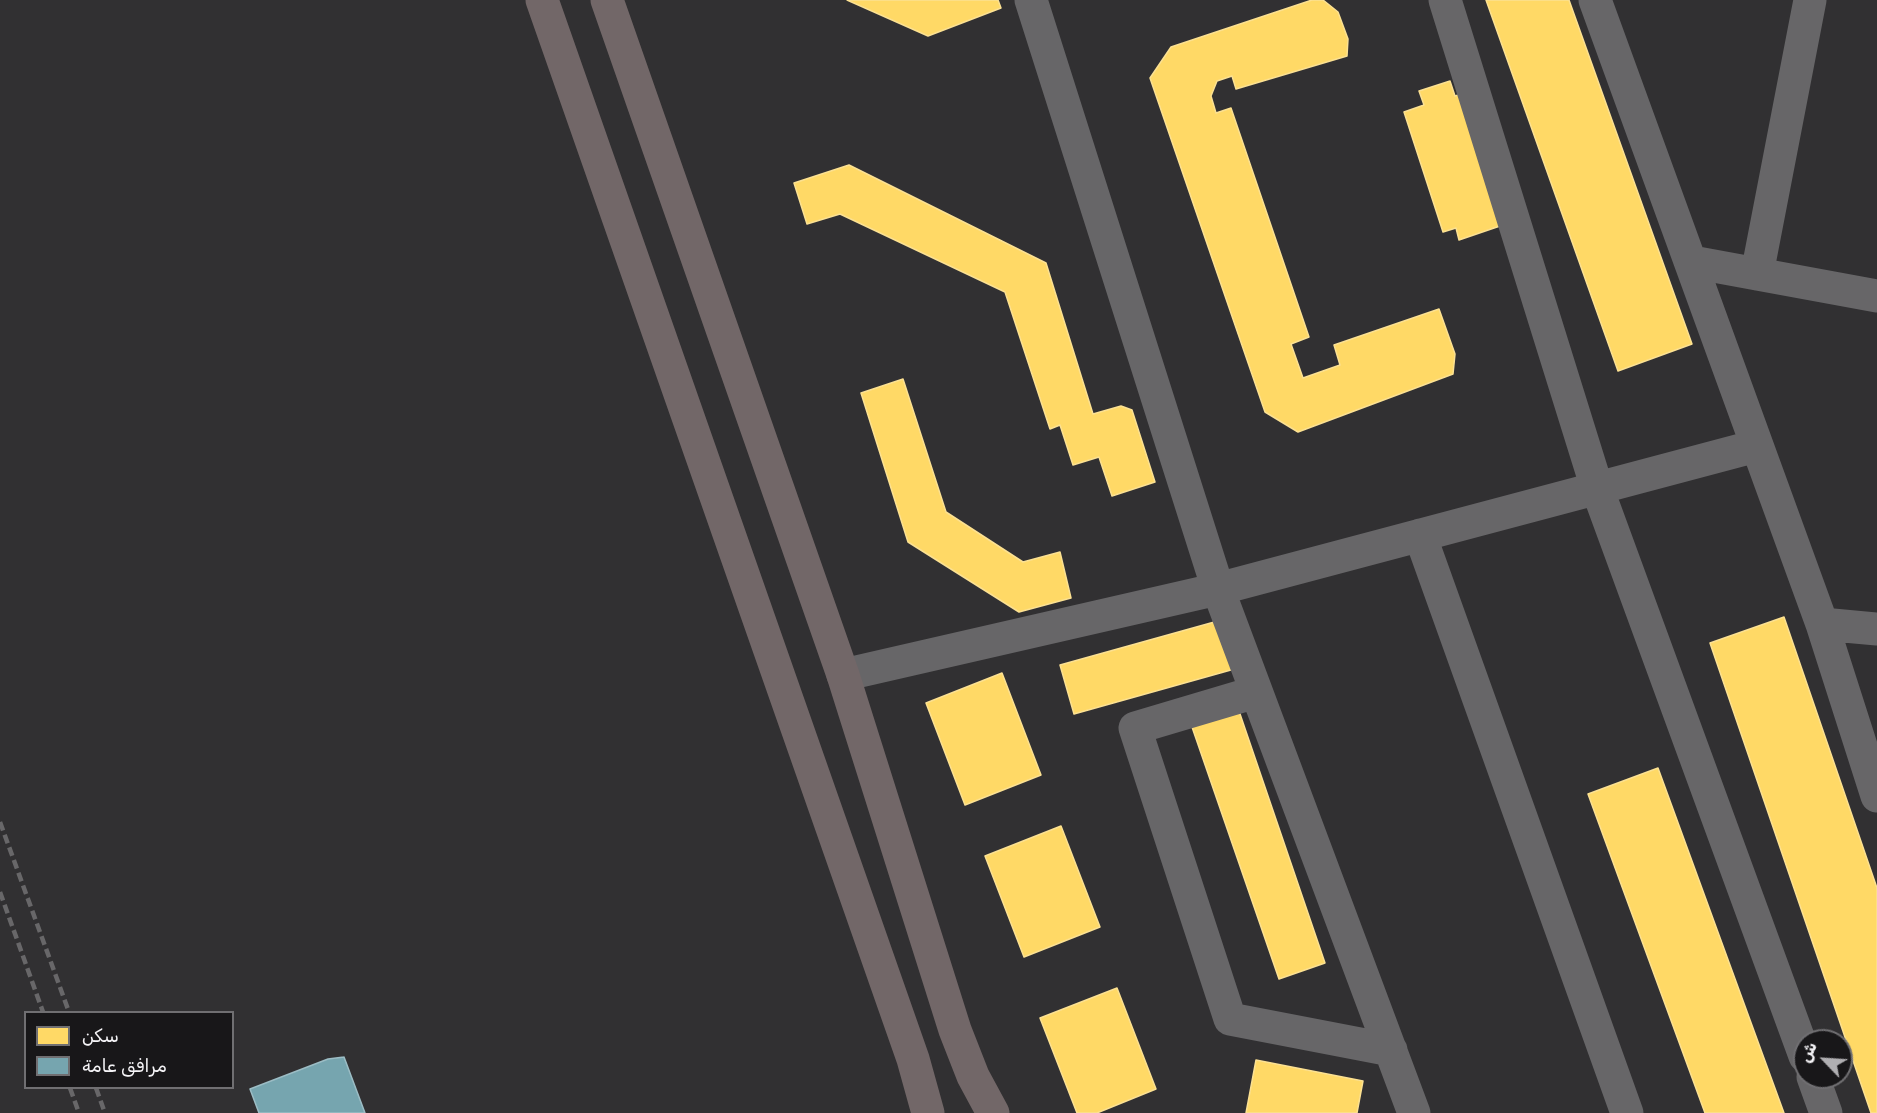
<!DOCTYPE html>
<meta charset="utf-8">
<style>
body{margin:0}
#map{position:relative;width:1877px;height:1113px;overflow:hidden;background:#313032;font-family:Rubik,Vazirmatn,sans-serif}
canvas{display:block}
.legend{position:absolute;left:24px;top:1011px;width:210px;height:78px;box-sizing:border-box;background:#181719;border:2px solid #706f72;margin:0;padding:8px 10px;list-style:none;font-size:18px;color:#f5f4f7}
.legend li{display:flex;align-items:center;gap:12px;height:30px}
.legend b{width:30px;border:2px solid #706f72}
.north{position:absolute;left:1793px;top:1029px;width:60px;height:60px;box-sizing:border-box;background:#181719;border:2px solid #706f72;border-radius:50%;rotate:295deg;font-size:16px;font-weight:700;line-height:24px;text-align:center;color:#f5f4f7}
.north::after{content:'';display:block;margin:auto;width:21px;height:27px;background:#b0afb2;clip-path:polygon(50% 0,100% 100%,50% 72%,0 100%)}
</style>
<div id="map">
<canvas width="1877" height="1113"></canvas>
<ul class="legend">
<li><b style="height:16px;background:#ffd966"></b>سكن</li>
<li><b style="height:16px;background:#76a5af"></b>مرافق عامة</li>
</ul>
<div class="north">ش</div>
</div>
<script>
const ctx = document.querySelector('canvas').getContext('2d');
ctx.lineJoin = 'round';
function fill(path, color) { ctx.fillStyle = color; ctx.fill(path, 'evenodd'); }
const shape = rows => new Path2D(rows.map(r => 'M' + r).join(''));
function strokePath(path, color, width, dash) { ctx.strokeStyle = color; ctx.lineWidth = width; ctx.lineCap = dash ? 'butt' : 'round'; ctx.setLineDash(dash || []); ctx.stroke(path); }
const homes = shape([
 [847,0,998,0,1001,8,928,36,847,0],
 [1312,0,1323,0,1338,12,1348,39,1347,56,1236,89,1232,76,1217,81,1211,96,1216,113,1231,108,1309,337,1291,344,1303,378,1340,365,1334,345,1439,309,1455,354,1453,374,1298,432,1265,412,1150,78,1171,47,1312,0],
 [1486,0,1569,0,1692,344,1618,371,1486,0],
 [1450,81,1455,96,1465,93,1500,226,1459,240,1456,228,1443,232,1404,112,1424,105,1419,91,1450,81],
 [849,165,1046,263,1093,414,1121,406,1132,410,1155,482,1112,496,1099,457,1073,465,1060,425,1050,429,1005,292,840,214,807,224,794,183,849,165],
 [903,379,946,512,1023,562,1060,552,1071,598,1019,612,908,542,861,393,903,379],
 [1784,617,1877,888,1877,1113,1871,1113,1710,643,1784,617],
 [1225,619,1238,668,1074,714,1060,665,1225,619],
 [1002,673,1041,775,965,805,926,703,1002,673],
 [1239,711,1325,963,1279,979,1192,727,1239,711],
 [1658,768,1784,1113,1705,1113,1588,794,1658,768],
 [1061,826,1100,927,1024,957,985,856,1061,826],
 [1117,988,1156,1089,1097,1113,1077,1113,1040,1018,1117,988],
 [1256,1060,1363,1081,1357,1113,1246,1113,1256,1060]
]);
fill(homes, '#ffd966');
strokePath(homes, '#fce192', 1.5);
const public = shape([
 [344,1057,365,1113,259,1113,250,1089,328,1059,344,1057]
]);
fill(public, '#76a5af');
strokePath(public, '#9cbdc5', 1.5);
strokePath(shape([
 [1031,0,1218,589,1414,1113],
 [1445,0,1597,488,1805,1056],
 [1595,0,1822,624,1877,796],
 [1692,262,1877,296],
 [1757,274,1810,0],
 [1420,535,1627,1113],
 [1822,624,1877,629],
 [843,675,1218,589,1756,446],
 [1256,692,1135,728,1230,1019,1391,1050],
 [1813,1077,1826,1113]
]), '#676668', 33);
strokePath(shape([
 [542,0,913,1059,928,1113],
 [607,0,843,675,955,1030,973,1076,993,1113]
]), '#726768', 33);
strokePath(shape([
 [0,822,69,1012],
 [0,892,43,1012],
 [70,1088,79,1113],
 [96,1088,105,1113]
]), '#686769', 4.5, [9, 4.5]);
</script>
